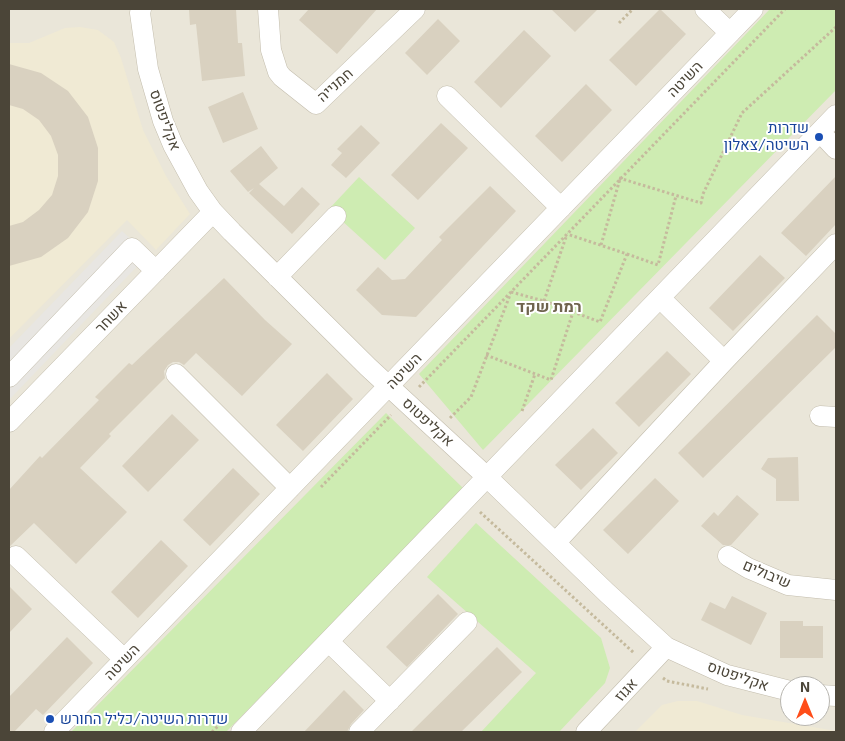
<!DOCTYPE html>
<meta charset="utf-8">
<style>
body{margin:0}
#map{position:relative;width:845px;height:741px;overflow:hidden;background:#f6f4eb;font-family:"Exo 2",sans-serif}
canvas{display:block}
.frame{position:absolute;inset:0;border:10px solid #4b4538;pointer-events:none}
.north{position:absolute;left:780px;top:676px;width:50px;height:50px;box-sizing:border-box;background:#fff;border:1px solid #b7b5af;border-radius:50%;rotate:0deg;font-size:14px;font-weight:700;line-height:20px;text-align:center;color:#4b4538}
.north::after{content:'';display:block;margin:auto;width:18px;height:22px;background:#ff4d19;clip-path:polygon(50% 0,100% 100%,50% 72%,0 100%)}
</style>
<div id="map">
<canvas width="845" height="741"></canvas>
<div class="frame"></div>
<div class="north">N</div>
</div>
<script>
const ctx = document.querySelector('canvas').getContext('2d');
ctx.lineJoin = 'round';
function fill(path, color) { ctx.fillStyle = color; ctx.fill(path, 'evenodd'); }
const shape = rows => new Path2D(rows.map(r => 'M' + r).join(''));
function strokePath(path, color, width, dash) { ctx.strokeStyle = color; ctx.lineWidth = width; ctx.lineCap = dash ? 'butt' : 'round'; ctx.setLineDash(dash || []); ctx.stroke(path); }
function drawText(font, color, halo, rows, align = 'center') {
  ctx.font = font + ' "Exo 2",Heebo,sans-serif'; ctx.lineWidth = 4; ctx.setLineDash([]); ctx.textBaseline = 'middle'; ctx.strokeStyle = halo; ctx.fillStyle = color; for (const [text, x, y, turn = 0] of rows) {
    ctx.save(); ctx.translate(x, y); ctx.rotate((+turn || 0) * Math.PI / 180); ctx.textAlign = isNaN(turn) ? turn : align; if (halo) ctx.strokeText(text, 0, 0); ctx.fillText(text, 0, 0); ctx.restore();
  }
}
fill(shape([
 [9,9,836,9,836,732,9,732],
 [790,686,820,686,820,716,790,716]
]), '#eae6d9');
fill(shape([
 [80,27,98,30,114,42,121,58,143,130,166,176,190,214,156,250,127,220,9,339,9,43,29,43,65,28],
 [678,701,697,701,742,715,836,731,836,732,635,732,662,705]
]), '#f0ead4');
fill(shape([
 [770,9,836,9,836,90,483,450,419,374],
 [359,177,415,228,385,260,329,209],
 [386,413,464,489,226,732,71,732],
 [476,523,601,638,610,668,605,683,559,732,481,732,536,673,427,577]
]), '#ceecb2');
fill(shape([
 [122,231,148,255,9,400,9,348]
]), '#e8e6e2');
fill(shape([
 [189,9,236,9,238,43,242,43,245,76,202,81,196,24,190,25],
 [309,9,377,9,337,54,299,20],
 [551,9,598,9,575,32],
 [660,9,686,34,636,86,609,60],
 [438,19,460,41,427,75,405,53],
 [524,30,551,56,501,108,474,82],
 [9,64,41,73,68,91,88,117,98,148,98,181,88,212,68,238,41,257,9,266,9,226,23,222,39,210,52,195,58,176,58,155,51,136,39,120,23,109,9,105],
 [586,84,612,110,562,162,535,136],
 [243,92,258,129,223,143,208,107],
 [441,123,468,148,418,200,391,175],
 [361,125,380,143,346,178,331,165,342,153,337,149],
 [261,146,278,168,259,184,284,206,302,187,320,204,292,234,249,193,254,188,248,192,230,171],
 [836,176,836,224,806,256,781,233],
 [490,186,516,211,416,317,382,315,356,290,378,267,392,280,405,279,442,240,439,237],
 [760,255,785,278,733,331,709,308],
 [224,278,265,320,292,344,242,396,196,353,184,365,179,362,173,362,168,365,164,371,165,378,109,434,111,436,80,468,127,512,76,564,34,523,9,547,9,490,40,456,42,458,99,400,95,397,129,363,132,365],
 [817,315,836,334,836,347,703,478,678,453],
 [667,351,691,374,639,427,615,403],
 [327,373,353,399,303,451,276,425],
 [172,414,199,440,148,492,122,466],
 [593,428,618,453,581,490,555,465],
 [798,457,799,501,776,501,776,479,761,469,768,458],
 [233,468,260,494,210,546,183,520],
 [655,478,679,501,628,554,603,530],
 [737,495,759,514,731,545,723,545,701,526,714,512,718,516],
 [161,540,188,566,138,618,111,592],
 [9,586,32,609,9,633],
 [438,594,458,614,407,667,386,647],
 [732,596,767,613,751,645,701,620,710,602,725,609],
 [780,621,803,621,803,626,823,626,823,658,780,658],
 [67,637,93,663,43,715,36,709,14,732,9,732,9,697],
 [497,647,522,672,461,732,411,732],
 [344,690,364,710,351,724,347,732,304,732]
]), '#d9d1c0');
const minor = shape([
 [141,9,140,13,148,69,163,121,173,145,198,191,213,212,232,232,368,367,487,477,607,593,666,647,727,675,790,691],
 [268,9,271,50,278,72,282,77,316,104,415,9],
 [705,9,730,33],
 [447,96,561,208],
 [820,132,836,149],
 [277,277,336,216],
 [660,298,724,361],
 [176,374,290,488],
 [9,377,132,248,156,271],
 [820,416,836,417],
 [9,422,213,212],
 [556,542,724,361,836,244],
 [16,556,124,659],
 [728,556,748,568,788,585,836,590],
 [329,642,390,701],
 [820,695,836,696],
 [54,732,753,9],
 [241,732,836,115],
 [359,732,467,622],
 [586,732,666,647]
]);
strokePath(minor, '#c3bdad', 21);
strokePath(shape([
 [619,23,633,9],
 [619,178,701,203,703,194,742,113,836,27],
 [601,245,620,179],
 [627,254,658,265,676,196],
 [511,292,544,301,600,322,627,254,567,234],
 [544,301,566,237],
 [486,355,551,380,573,312],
 [419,387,785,9],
 [522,411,535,374],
 [450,418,471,397,510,295],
 [321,487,391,415],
 [480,512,634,653],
 [663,678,667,681,708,689],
 [212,732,225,719]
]), '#c5ba9d', 3, [2.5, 2.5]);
strokePath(minor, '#fff', 20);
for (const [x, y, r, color] of [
 [819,137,5,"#1a4fb4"],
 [50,719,5,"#1a4fb4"]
]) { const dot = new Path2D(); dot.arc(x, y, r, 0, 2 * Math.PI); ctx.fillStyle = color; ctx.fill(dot); strokePath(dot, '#fff', 2); }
drawText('15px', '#4b4538', '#fff', [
 ["השיטה",685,79,-46],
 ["חמנייה",335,85,-42],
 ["אקליפטוס",165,120,70],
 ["אשחר",111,317,-46],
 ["השיטה",404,371,-46],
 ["אקליפטוס",428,422,43],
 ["שיבולים",767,574,23],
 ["השיטה",122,662,-46],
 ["אקליפטוס",738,676,19],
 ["אגוז",626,690,-47]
]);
drawText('15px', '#164399', '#fff', [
 ["שדרות",809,128],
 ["השיטה/צאלון",809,145],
 ["שדרות השיטה/כליל החורש",60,719,"left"]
], 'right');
drawText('bold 16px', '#6f644e', '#fff', [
 ["רמת שקד",549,307]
]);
</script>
